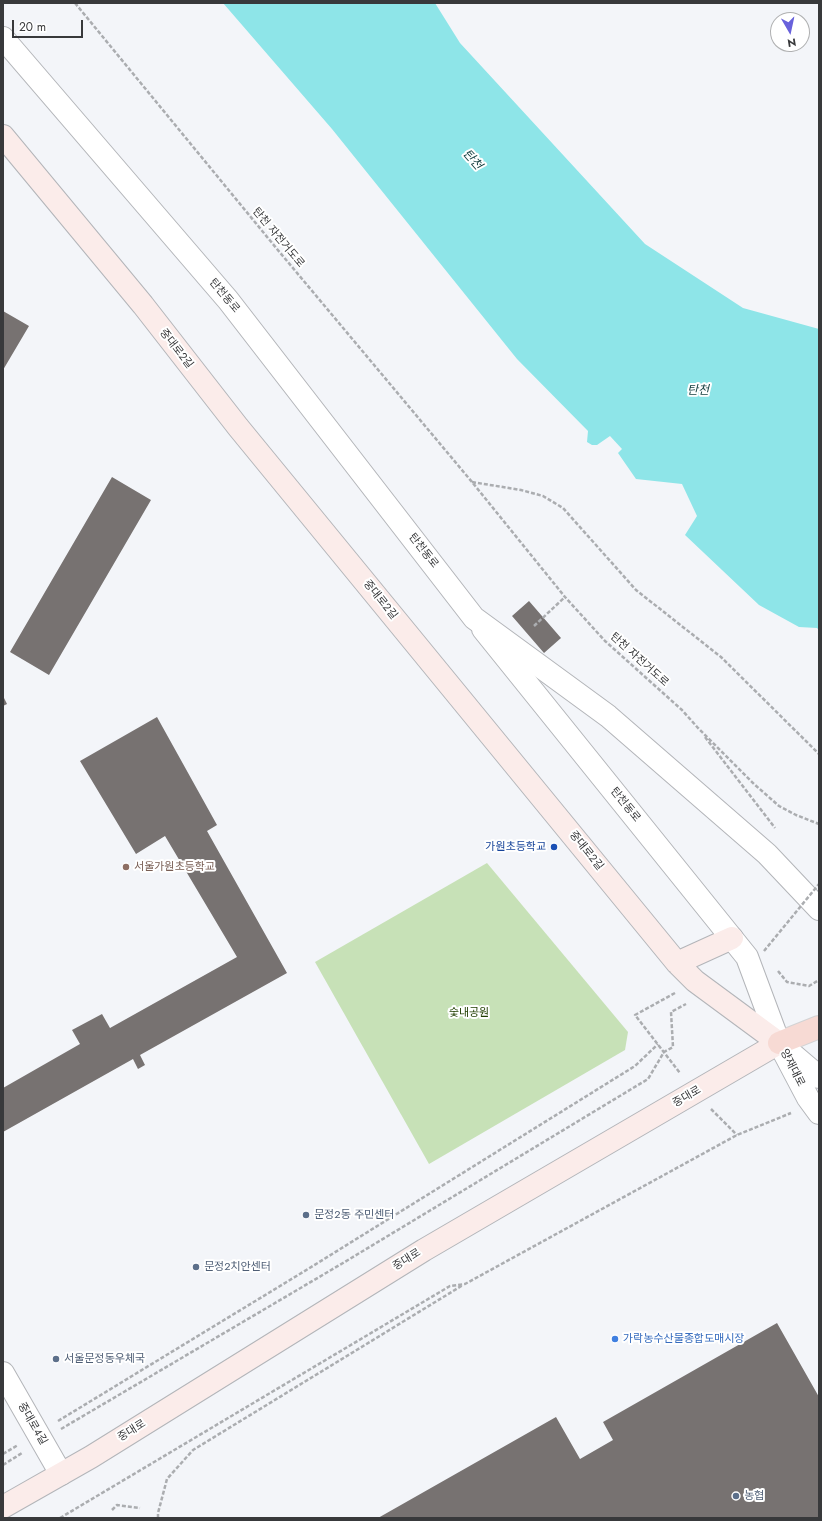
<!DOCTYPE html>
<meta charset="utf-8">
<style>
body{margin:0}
#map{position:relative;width:822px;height:1521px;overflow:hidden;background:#f3f5f9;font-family:Jost,sans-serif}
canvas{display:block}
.frame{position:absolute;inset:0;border:4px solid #38393b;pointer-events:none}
.north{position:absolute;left:770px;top:12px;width:40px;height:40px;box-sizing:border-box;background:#fff;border:1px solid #afb0b1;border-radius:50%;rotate:171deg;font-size:11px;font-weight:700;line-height:16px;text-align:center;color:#38393b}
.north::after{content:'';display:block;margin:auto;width:14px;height:18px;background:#6861db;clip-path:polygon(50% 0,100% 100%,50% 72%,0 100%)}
.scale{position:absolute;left:12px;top:20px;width:71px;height:18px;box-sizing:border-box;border:2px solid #38393b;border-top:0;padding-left:5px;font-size:12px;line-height:14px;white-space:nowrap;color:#38393b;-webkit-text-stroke:3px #fff;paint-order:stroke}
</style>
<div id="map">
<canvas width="822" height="1521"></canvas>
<div class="frame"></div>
<div class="north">N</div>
<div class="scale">20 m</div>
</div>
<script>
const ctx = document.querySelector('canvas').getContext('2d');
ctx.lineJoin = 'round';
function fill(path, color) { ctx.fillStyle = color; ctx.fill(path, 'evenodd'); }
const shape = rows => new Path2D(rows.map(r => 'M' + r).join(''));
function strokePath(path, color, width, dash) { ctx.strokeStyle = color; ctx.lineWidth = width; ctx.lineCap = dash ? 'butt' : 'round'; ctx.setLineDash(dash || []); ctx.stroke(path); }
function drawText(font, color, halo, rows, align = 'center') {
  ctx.font = font + ' Jost,"Noto Sans KR",sans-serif'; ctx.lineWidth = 4; ctx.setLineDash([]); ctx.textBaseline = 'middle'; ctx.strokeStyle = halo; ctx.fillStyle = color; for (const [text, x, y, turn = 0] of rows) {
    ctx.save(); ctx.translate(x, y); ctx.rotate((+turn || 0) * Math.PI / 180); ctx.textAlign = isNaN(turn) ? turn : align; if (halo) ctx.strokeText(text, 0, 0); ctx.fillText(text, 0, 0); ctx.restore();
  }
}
fill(shape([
 [487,863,628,1032,625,1050,429,1164,315,962]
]), '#c7e1b7');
fill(shape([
 [223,3,435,3,460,43,645,244,743,308,819,329,819,630,817,628,799,627,759,605,685,535,697,516,682,484,636,479,618,453,622,449,610,436,597,445,592,445,587,442,588,431,517,359,332,129]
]), '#8ee5e8');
fill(shape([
 [3,311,29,326,3,370],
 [112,477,151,500,49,675,10,652],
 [529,601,561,638,544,653,512,616],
 [3,696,7,704,3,706],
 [157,717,217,825,207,831,287,973,140,1055,145,1065,138,1069,133,1059,3,1132,3,1088,80,1044,72,1030,102,1014,110,1028,237,957,165,836,136,854,80,761],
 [777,1323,819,1397,819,1518,378,1518,556,1417,580,1459,613,1440,603,1422]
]), '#777271');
const minor = shape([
 [483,629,747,957,779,1043,819,1077],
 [3,1373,61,1474]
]);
const tertiary = shape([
 [3,38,228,300,474,618,608,716,767,854,819,909],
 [779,1043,808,1098,819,1113]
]);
const secondary = shape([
 [3,136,143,305,238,427,677,963,695,981,779,1043,424,1250,91,1457,3,1507],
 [677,963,732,938]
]);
const primary = shape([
 [779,1043,819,1027]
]);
strokePath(minor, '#b3b5b9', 24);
strokePath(tertiary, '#b3b5b9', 24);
strokePath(secondary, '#b3b5b9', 24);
strokePath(primary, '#d3d3d4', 24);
strokePath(shape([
 [75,3,277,249,472,482,565,597,605,641,682,710,698,728,754,784,779,806,796,815,819,824],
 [472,482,521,490,543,496,563,508,636,590,721,657,819,754],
 [534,626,565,597],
 [705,737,775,828],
 [778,971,787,982,809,986,819,980],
 [675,993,635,1015,680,1073],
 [711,1109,737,1135],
 [58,1421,308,1269,635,1066,658,1044],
 [61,1429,343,1263,648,1079,664,1052,673,1047,671,1012,686,1004],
 [3,1454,18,1445],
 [3,1465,22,1453],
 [112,1510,117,1505,140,1508],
 [60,1518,450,1286,465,1284,737,1135,791,1113],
 [158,1518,158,1513,167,1479,193,1450,463,1285]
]), '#abadb0', 2.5, [4, 2]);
strokePath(minor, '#fff', 22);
strokePath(tertiary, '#fff', 22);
strokePath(secondary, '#fbecea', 22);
strokePath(primary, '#f7dad4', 22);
strokePath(shape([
 [764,951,819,884]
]), '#abadb0', 2.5, [4, 2]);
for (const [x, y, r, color] of [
 [554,847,4,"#1a4fb4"],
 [126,867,4,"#8d6e63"],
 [306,1215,4,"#5c6f8a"],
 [196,1267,4,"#5c6f8a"],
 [615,1339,4,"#3f7fe0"],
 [56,1359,4,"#5c6f8a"],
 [736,1496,4,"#5c6f8a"]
]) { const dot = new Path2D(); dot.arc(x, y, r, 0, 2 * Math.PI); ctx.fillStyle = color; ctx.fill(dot); strokePath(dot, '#fff', 1.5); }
drawText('11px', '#38393b', '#fff', [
 ["탄천 자전거도로",278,238,50],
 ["탄천동로",224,296,50],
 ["중대로2길",176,349,52],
 ["탄천동로",423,551,52],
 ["중대로2길",380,600,51],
 ["탄천 자전거도로",639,660,42],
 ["탄천동로",625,805,51],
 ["중대로2길",586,851,51],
 ["양재대로",792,1068,63],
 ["중대로",687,1097,-30],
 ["중대로",407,1260,-32],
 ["중대로4길",32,1424,60],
 ["중대로",132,1431,-32]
]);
drawText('11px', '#164399', '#fff', [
 ["가원초등학교",546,847]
], 'right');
drawText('11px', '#785e54', '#fff', [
 ["서울가원초등학교",134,867]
], 'left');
drawText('11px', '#203e01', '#fff', [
 ["숯내공원",469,1013]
]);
drawText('11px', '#4e5e75', '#fff', [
 ["문정2동 주민센터",314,1215],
 ["문정2치안센터",204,1267],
 ["서울문정동우체국",64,1359],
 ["농협",744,1496]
], 'left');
drawText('11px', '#366cbe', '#fff', [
 ["가락농수산물종합도매시장",623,1339]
], 'left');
drawText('italic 12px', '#174042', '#fff', [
 ["탄천",472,160,48],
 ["탄천",698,391]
]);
</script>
